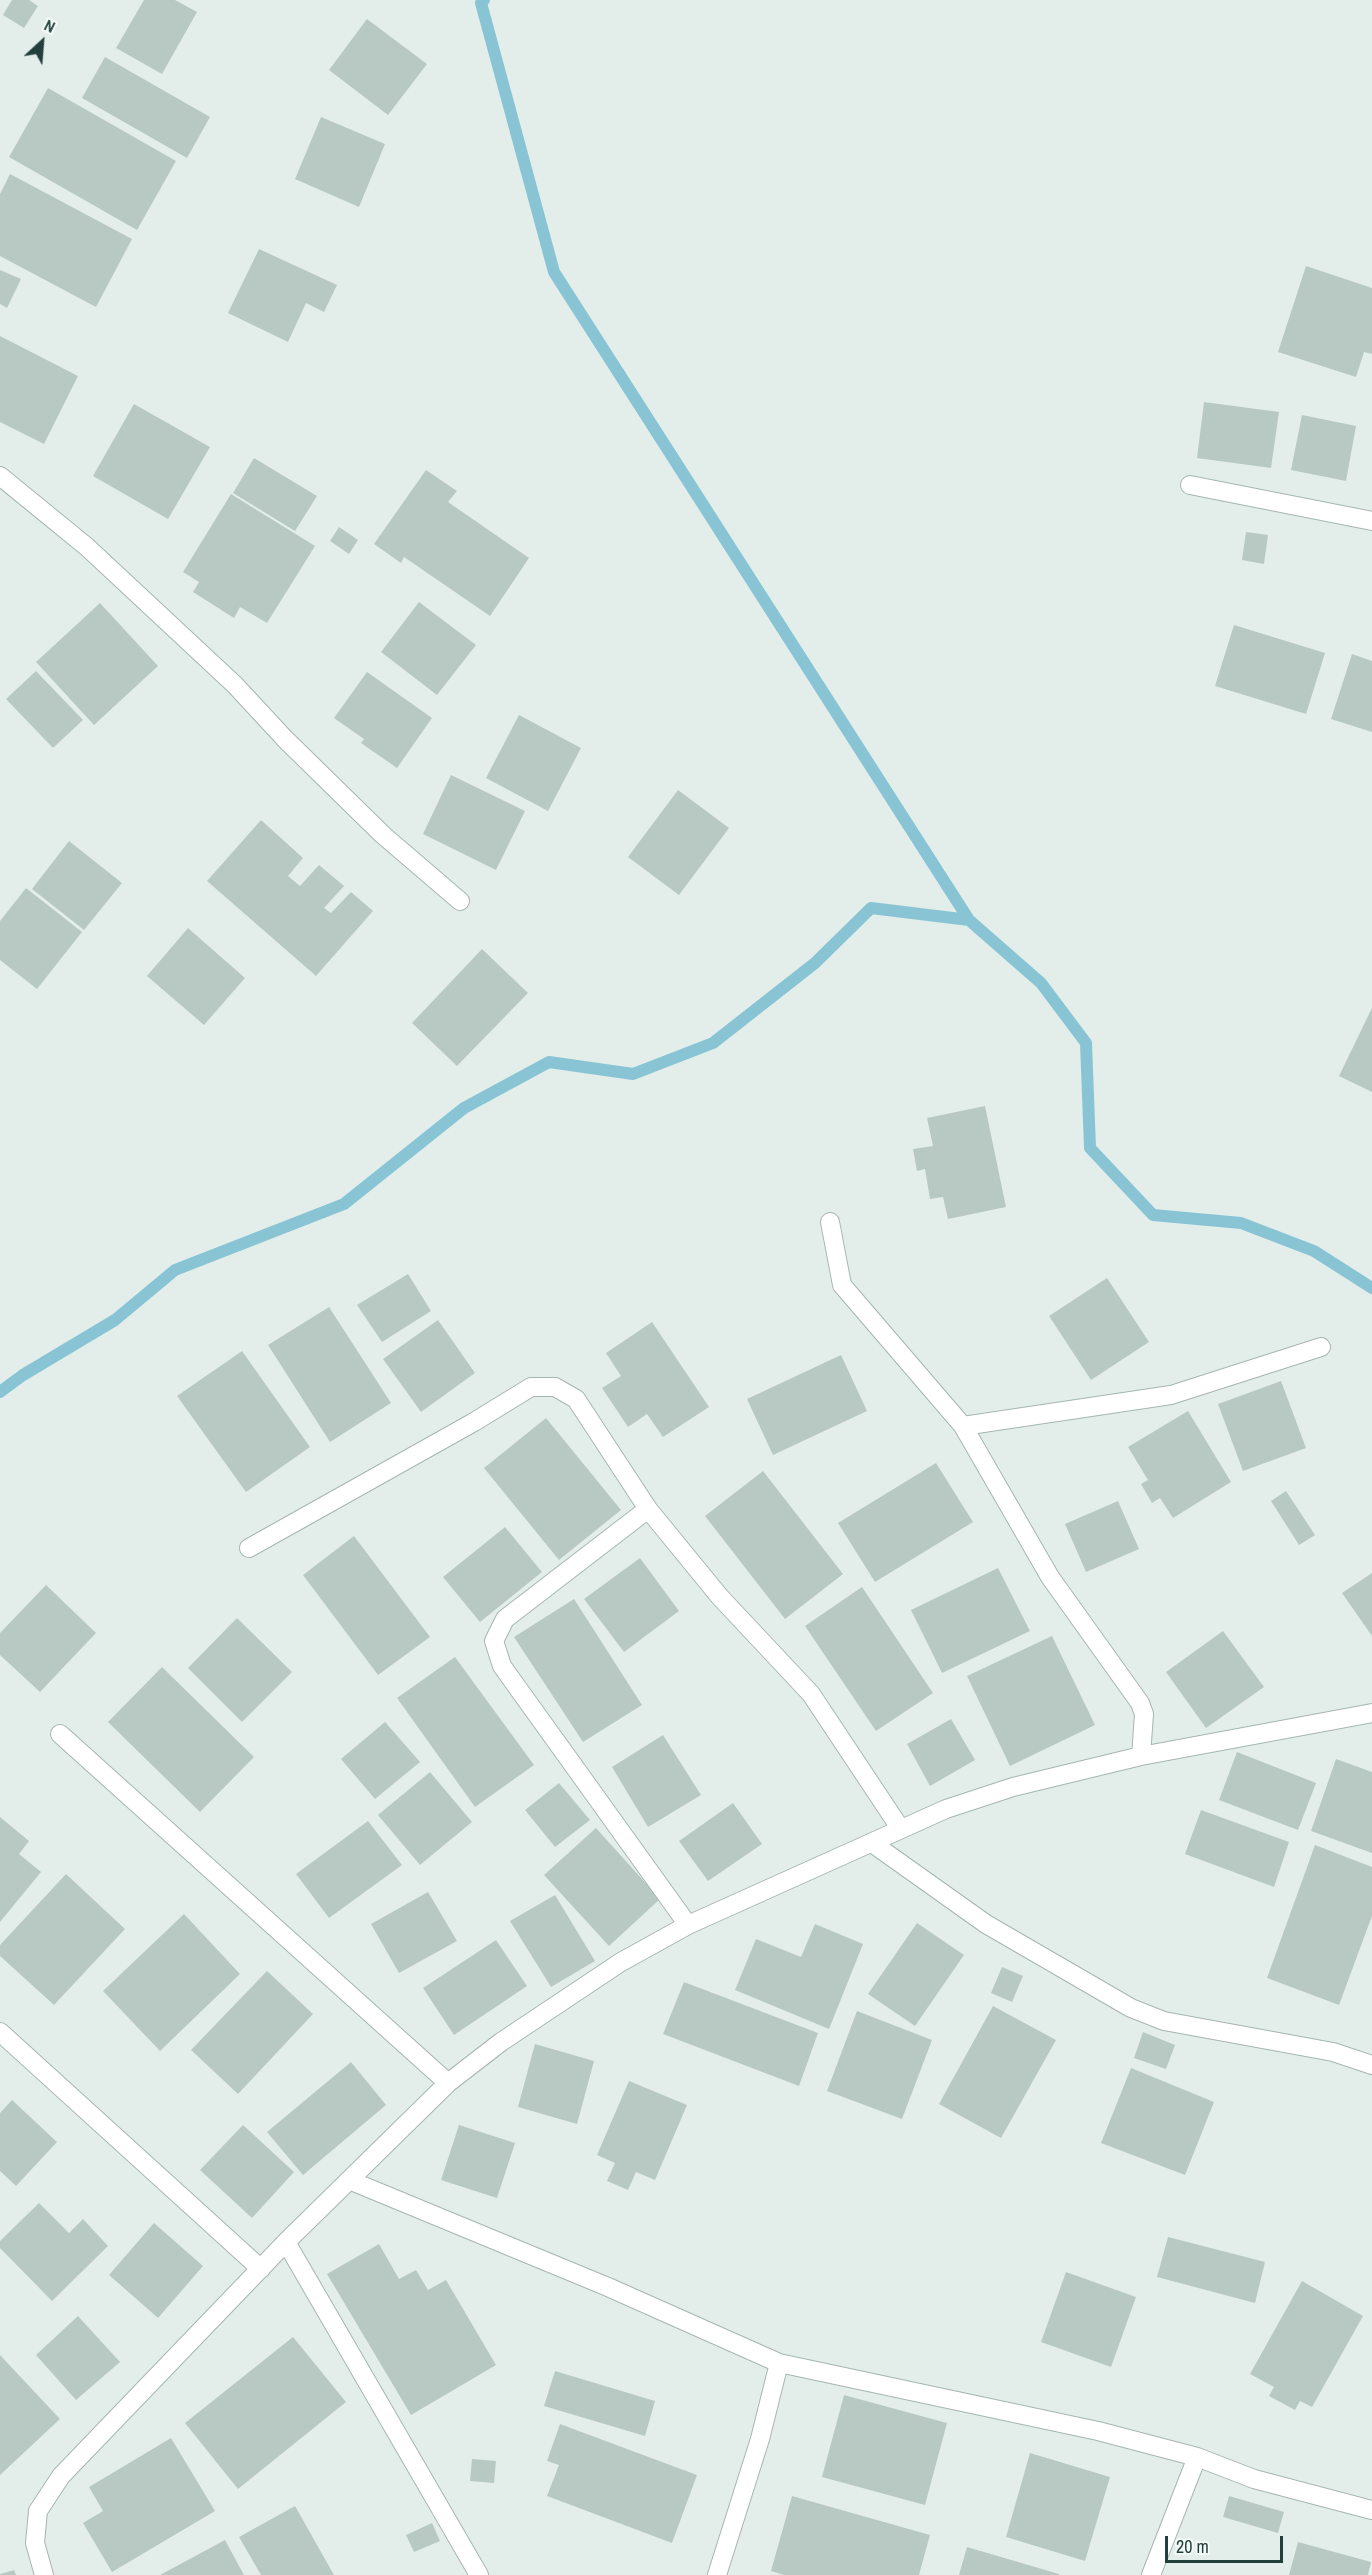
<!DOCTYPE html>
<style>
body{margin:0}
#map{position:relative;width:1372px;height:2575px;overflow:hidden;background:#e3eeea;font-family:"Archivo Narrow",sans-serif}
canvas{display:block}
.north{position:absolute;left:12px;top:12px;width:60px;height:60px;-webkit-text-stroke:4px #f4faf7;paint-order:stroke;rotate:26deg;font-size:16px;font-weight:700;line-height:24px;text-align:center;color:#22403b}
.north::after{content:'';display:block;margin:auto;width:21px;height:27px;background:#22403b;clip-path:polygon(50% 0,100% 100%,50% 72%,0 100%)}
.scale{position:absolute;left:1165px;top:2536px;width:118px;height:27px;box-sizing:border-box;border:3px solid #22403b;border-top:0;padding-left:8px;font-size:18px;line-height:21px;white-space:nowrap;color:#22403b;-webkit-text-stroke:4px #f4faf7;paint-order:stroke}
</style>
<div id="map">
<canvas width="1372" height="2575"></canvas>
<div class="north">N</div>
<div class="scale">20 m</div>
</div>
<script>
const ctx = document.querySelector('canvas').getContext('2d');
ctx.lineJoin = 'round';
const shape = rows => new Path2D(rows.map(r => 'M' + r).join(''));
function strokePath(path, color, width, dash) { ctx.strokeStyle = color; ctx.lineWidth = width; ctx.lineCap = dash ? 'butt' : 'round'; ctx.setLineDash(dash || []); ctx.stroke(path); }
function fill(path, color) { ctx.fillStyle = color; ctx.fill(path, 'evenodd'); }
strokePath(shape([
 [484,0,481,3,554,272,969,920],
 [0,1392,23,1375,115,1320,175,1270,344,1204,464,1108,549,1062,633,1074,713,1043,815,963,871,908,969,920,1041,983,1086,1043,1090,1148,1153,1215,1241,1223,1314,1251,1372,1288]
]), '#89c4d5', 12);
fill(shape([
 [12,0,29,0,38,6,24,28,3,15],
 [144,0,175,0,197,12,162,74,116,48],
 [367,19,427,64,388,115,329,70],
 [105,57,210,117,187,158,82,98],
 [48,88,176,161,137,230,9,157],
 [321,117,385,144,359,207,295,179],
 [10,174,132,239,96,307,0,256,0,194],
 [259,249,337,285,324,312,306,303,288,342,228,313],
 [1306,266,1372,288,1372,354,1364,352,1356,377,1278,352],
 [0,270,21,279,7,308,0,304],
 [0,336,78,376,44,444,0,422],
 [1204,402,1279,412,1271,468,1197,458],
 [134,404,210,447,168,519,93,476],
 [1302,415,1356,426,1346,481,1291,470],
 [254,458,317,496,295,531,233,493],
 [426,470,457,491,448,502,529,558,490,616,404,557,401,563,374,544],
 [231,494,315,546,267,623,240,607,234,618,193,592,199,582,183,572],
 [339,527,358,540,349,554,330,541],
 [1246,532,1268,535,1264,564,1242,560],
 [419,602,476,645,437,695,381,652],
 [100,603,158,666,94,725,36,662],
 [1234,625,1325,653,1306,714,1215,686],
 [1352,654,1372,661,1372,732,1331,719],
 [36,671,83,720,53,748,6,699],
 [367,672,432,718,397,768,361,743,364,739,334,718],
 [519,715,581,748,548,811,486,778],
 [451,775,525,811,496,870,423,834],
 [678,790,729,828,679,895,628,857],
 [261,820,303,858,288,876,300,886,319,865,344,886,324,908,331,913,351,892,373,911,316,976,207,881],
 [69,841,122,883,84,930,32,889],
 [26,888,82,932,37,989,0,960,0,921],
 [188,928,245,978,204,1025,147,976],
 [482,949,528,993,457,1066,412,1023],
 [1372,1008,1372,1092,1339,1076],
 [985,1106,1006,1207,948,1219,943,1197,930,1199,925,1169,917,1171,913,1149,933,1146,927,1118],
 [408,1274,431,1311,382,1342,357,1305],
 [1107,1278,1149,1342,1091,1380,1049,1316],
 [329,1307,391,1403,330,1442,268,1345],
 [438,1320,475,1373,421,1412,383,1359],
 [652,1322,709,1407,663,1437,647,1414,628,1427,602,1388,621,1376,606,1353],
 [242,1351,310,1447,246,1492,177,1396],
 [841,1355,867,1411,773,1455,747,1399],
 [1281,1381,1306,1448,1243,1471,1218,1404],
 [1188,1411,1231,1482,1173,1518,1160,1498,1152,1503,1141,1484,1148,1480,1128,1447],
 [546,1418,621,1510,559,1560,484,1468],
 [936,1463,973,1522,875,1582,838,1523],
 [763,1471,843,1574,785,1619,705,1516],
 [1286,1491,1315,1535,1299,1545,1271,1501],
 [1118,1501,1139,1549,1086,1572,1065,1524],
 [505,1527,542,1572,480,1622,443,1577],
 [354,1536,430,1637,378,1675,303,1575],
 [640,1558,679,1611,624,1652,584,1599],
 [998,1568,1030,1631,942,1673,911,1610],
 [1372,1573,1372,1636,1342,1593],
 [46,1585,96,1633,40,1692,0,1655,0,1633],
 [862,1587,933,1693,876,1731,805,1626],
 [574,1599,642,1705,583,1742,514,1637],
 [237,1618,292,1672,242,1722,188,1668],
 [1223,1631,1264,1687,1206,1728,1166,1672],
 [1052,1636,1095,1725,1010,1766,967,1676],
 [455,1657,534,1765,475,1807,397,1698],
 [162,1667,254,1757,200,1812,108,1722],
 [951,1719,975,1760,930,1786,907,1744],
 [385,1722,420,1762,375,1799,341,1759],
 [663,1735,701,1795,648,1827,612,1767],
 [1237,1752,1316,1783,1298,1830,1219,1800],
 [1336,1759,1372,1772,1372,1853,1311,1831],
 [430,1772,472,1822,420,1865,378,1815],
 [559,1783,590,1820,555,1847,525,1810],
 [733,1803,762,1844,708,1881,679,1841],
 [1201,1810,1289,1842,1274,1887,1185,1854],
 [0,1817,29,1841,19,1854,41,1872,0,1922],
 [368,1821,402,1865,329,1918,296,1874],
 [596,1828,660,1899,609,1946,544,1875],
 [1315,1845,1372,1867,1372,1916,1339,2005,1267,1978],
 [66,1874,125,1929,54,2005,0,1956,0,1945],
 [428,1892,457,1941,399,1973,371,1924],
 [555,1895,595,1961,551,1987,510,1921],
 [184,1914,240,1974,160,2051,103,1991],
 [917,1923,964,1955,915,2026,868,1994],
 [815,1924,863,1944,829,2029,735,1990,756,1939,801,1957],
 [496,1940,527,1986,454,2035,423,1988],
 [1002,1967,1023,1976,1012,2002,991,1993],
 [267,1971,313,2014,238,2094,191,2050],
 [684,1982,818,2033,799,2086,663,2034],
 [993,2006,1056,2040,1001,2138,939,2104],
 [857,2011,932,2040,902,2119,827,2091],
 [1143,2032,1175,2045,1166,2069,1134,2058],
 [535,2044,594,2061,577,2124,518,2107],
 [351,2062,386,2105,303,2175,267,2132],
 [1131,2068,1214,2102,1185,2175,1101,2143],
 [629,2081,687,2105,655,2180,636,2172,628,2190,607,2181,615,2163,597,2155],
 [12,2100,57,2142,16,2186,0,2171,0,2113],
 [243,2125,294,2172,252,2218,200,2170],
 [459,2125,515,2143,497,2198,441,2180],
 [39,2203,69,2233,83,2219,108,2246,52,2301,0,2248,0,2241],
 [154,2223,203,2266,158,2318,109,2275],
 [1168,2237,1265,2262,1255,2303,1157,2277],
 [379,2244,399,2279,416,2270,428,2290,446,2280,496,2365,411,2415,327,2274],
 [1066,2272,1136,2297,1111,2367,1041,2342],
 [1302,2281,1363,2316,1312,2407,1300,2401,1295,2410,1269,2396,1274,2387,1250,2374],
 [78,2316,120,2362,76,2400,36,2355],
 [293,2337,346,2402,238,2489,185,2423],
 [0,2355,60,2419,0,2475],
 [555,2371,655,2401,645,2436,544,2406],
 [844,2395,947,2423,925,2505,822,2477],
 [560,2424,697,2475,672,2543,547,2496,559,2465,547,2461],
 [171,2438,215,2511,112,2572,83,2523,103,2511,89,2487],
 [1030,2453,1110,2477,1085,2561,1006,2537],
 [472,2459,496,2461,494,2483,470,2481],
 [792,2496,930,2535,919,2575,784,2575,771,2571],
 [1229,2496,1284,2512,1278,2533,1223,2517],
 [295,2506,334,2575,261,2575,239,2537],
 [432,2523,440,2541,414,2552,406,2535],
 [225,2540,244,2575,160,2575],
 [1298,2542,1371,2562,1368,2575,1289,2575],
 [967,2547,1059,2574,1059,2575,959,2575],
 [14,2570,16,2575,0,2575,0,2574]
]), '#b8c9c3');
const minor = shape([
 [0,476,87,547,235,685,285,739,383,835,460,901],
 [1190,485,1372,521],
 [830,1222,842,1285,963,1426,1050,1577,1140,1703,1144,1714,1141,1756],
 [963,1426,1171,1395,1321,1347],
 [648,1509,505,1619,494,1641,502,1666,688,1925],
 [249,1548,474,1422,531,1387,555,1387,576,1399,648,1509,720,1597,811,1694,900,1828],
 [60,1734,448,2083],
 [872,1843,986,1924,1131,2008,1164,2021,1333,2052,1372,2065],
 [0,2032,261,2269],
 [349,2180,608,2287,779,2363,760,2439,717,2575],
 [286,2242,479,2575],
 [779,2363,1098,2431,1197,2457,1254,2479,1372,2510],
 [44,2575,35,2543,38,2511,61,2476,286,2242,448,2083,501,2042,621,1962,688,1925,946,1809,1013,1787,1141,1756,1372,1713],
 [1151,2575,1197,2457]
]);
strokePath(minor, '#a5b6b2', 20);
strokePath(minor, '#fff', 18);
</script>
